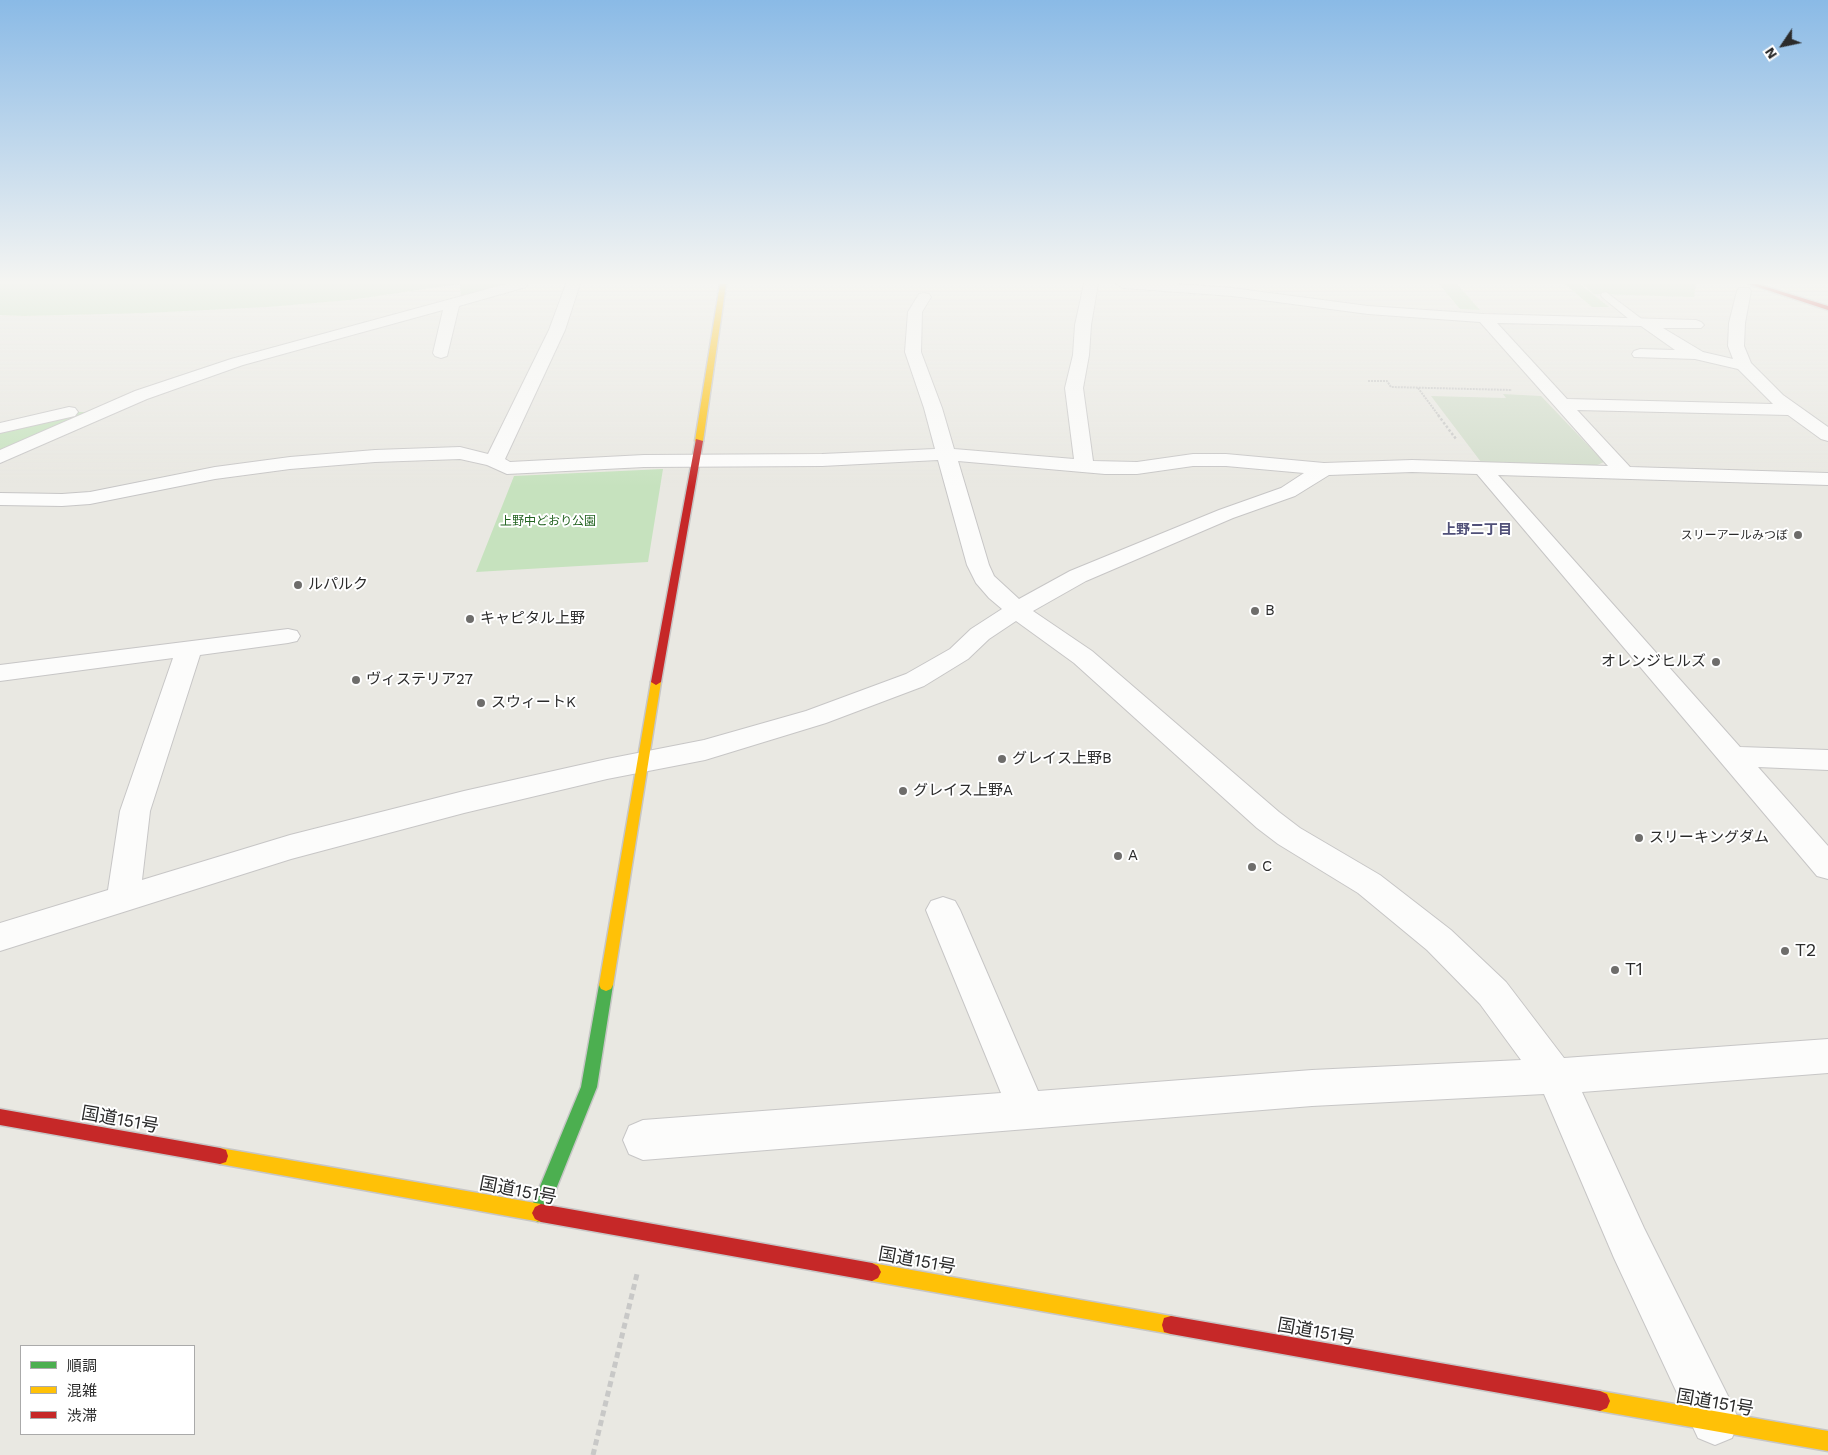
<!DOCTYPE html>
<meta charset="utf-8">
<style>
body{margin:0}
#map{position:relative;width:1828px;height:1455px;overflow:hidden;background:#e9e8e2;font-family:"Work Sans","Noto Sans JP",sans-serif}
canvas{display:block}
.legend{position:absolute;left:20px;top:1345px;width:175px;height:90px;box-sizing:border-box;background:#fff;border:1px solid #aaa;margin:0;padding:6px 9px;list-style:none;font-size:15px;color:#2b2b2b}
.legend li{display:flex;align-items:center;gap:10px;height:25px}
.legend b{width:25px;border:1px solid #aaa}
.north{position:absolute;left:1758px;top:20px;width:50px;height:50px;-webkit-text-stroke:4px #fff;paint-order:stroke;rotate:236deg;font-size:14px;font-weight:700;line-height:20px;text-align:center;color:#2b2b2b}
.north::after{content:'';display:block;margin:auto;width:18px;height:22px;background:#2b2b2b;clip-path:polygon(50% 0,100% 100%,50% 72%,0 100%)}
</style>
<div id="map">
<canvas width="1828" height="1455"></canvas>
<ul class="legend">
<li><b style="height:6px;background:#4caf50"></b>順調</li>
<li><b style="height:6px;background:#ffc107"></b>混雑</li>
<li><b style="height:6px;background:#c62828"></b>渋滞</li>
</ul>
<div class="north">N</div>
</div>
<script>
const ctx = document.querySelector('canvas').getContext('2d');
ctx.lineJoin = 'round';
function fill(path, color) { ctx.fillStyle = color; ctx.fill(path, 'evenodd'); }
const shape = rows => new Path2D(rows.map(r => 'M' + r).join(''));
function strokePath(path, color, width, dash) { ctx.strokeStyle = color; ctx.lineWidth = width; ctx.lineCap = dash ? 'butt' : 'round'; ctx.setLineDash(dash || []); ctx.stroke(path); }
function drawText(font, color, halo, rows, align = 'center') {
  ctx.font = font + ' "Work Sans","Noto Sans JP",sans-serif'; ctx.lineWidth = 4; ctx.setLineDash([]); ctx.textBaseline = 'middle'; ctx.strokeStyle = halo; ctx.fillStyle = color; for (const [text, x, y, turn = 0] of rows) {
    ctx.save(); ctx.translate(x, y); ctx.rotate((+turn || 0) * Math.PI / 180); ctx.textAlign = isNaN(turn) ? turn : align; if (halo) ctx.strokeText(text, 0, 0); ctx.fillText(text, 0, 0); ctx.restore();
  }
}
fill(shape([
 [0,284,459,284,350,300,268,307,146,313,24,316,0,315],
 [460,284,512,284,461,299],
 [1439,284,1457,284,1480,310,1460,309],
 [1565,284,1580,284,1609,307,1592,307],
 [1582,284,1696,284,1694,297,1594,294],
 [74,412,85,412,79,418,0,453,0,430],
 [663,469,648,562,476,572,514,476]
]), '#c6e2be');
fill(shape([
 [1503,394,1541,396,1604,462,1595,466,1481,462,1431,396,1506,398]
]), '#d2ddcb');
const lane = shape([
 [1606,292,1643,320,1644,322,1643,324,1635,324,1602,297,1601,295,1602,293,1606,292]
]);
const street = shape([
 [506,284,528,284,526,287,459,306,447,356,441,358,435,356,433,353,443,310,243,365,147,399,0,463,0,450,135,391,231,359,506,284],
 [566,284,580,284,565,330,505,459,510,462,644,455,822,454,935,449,924,408,905,352,908,312,919,294,924,293,929,294,931,297,922,312,921,352,942,408,954,449,1074,459,1065,388,1073,355,1075,325,1084,284,1098,284,1091,325,1089,355,1083,388,1093,461,1137,462,1193,454,1226,454,1324,463,1412,460,1608,466,1480,322,1368,314,1232,296,1123,288,1116,284,1177,284,1232,288,1368,306,1484,314,1696,320,1701,322,1704,325,1701,328,1663,328,1703,352,1733,359,1728,346,1729,323,1737,291,1739,288,1749,288,1751,291,1745,323,1744,346,1751,363,1783,395,1828,427,1828,441,1821,439,1788,415,1577,410,1630,467,1828,473,1828,485,1498,475,1740,747,1828,750,1828,770,1758,767,1828,846,1828,879,1817,876,1477,474,1412,472,1329,475,1295,496,1233,518,1086,581,1033,611,1092,651,1279,812,1300,828,1380,875,1451,930,1506,982,1564,1058,1828,1039,1828,1073,1582,1092,1644,1228,1732,1404,1739,1421,1732,1438,1715,1445,1698,1438,1614,1258,1544,1094,1312,1106,643,1160,629,1154,623,1140,629,1126,643,1120,1001,1093,926,910,931,901,943,897,955,901,960,910,1038,1091,1312,1070,1521,1060,1480,1004,1427,950,1358,893,1278,844,1257,828,1074,663,1016,621,989,639,968,659,924,686,826,723,705,760,607,779,464,813,291,859,0,951,0,923,108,890,120,811,173,658,0,681,0,665,288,629,297,631,300,636,297,641,288,643,200,655,150,811,142,880,290,835,464,791,607,759,704,740,806,711,906,674,950,649,971,629,1002,609,989,598,976,583,967,565,938,460,822,466,644,467,507,474,487,465,460,459,375,462,290,469,215,479,90,504,62,506,0,505,0,493,62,494,90,492,215,467,290,457,375,450,460,447,488,454,549,330,566,284],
 [1497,323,1641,326,1675,350,1640,349,1634,351,1632,354,1634,357,1695,359,1738,369,1773,404,1567,399,1497,323],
 [958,461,1105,474,1137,474,1193,466,1226,466,1304,473,1281,488,1219,510,1070,571,1019,599,994,576,989,565,958,461],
 [69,407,75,408,78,412,75,416,0,433,0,423,69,407]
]);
const fast = shape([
 [606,979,611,981,613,985,597,1087,544,1219,538,1222,532,1219,529,1213,581,1087,599,985,601,981,606,979]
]);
const slow = shape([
 [720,284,726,284,703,441,699,443,695,441,720,284],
 [656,679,661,682,613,985,611,989,606,991,601,989,599,985,651,682,656,679],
 [220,1148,541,1204,547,1207,550,1213,547,1219,541,1222,220,1164,214,1162,212,1156,214,1150,220,1148],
 [872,1263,1171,1316,1178,1318,1180,1325,1178,1332,1171,1334,872,1281,866,1278,863,1272,866,1266,872,1263],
 [1600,1391,1828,1431,1828,1451,1600,1411,1593,1408,1590,1401,1593,1394,1600,1391]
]);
const jam = shape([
 [1749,284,1757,284,1828,306,1828,310,1749,284],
 [696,439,703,441,661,682,656,685,651,682,696,439],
 [0,1109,220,1148,226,1150,228,1156,226,1162,220,1164,0,1125,0,1109],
 [541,1204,872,1263,878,1266,881,1272,878,1278,872,1281,541,1222,535,1219,532,1213,535,1207,541,1204],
 [1171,1316,1600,1391,1607,1394,1610,1401,1607,1408,1600,1411,1171,1334,1164,1332,1162,1325,1164,1318,1171,1316]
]);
strokePath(lane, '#c7c6c6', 2);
strokePath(street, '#c7c6c6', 2);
strokePath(fast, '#c7c6c6', 3);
strokePath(slow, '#c7c6c6', 3);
strokePath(jam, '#c7c6c6', 3);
strokePath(shape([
 [1368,381,1387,381,1391,387,1512,390],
 [1418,388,1439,416]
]), '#c8c8c7', 2, [2, 1]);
strokePath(shape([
 [1438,415,1456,439]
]), '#c8c8c7', 2.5, [2.5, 2]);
strokePath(shape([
 [593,1455,637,1274]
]), '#c8c8c7', 5, [6, 4]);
fill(lane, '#fcfcfb');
fill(street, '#fcfcfb');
fill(fast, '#4caf50');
fill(slow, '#ffc107');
fill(jam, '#c62828');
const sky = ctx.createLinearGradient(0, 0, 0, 487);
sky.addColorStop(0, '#8abae6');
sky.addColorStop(0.58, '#f5f5f2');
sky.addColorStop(1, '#f5f5f200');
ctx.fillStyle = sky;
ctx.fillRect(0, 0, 1828, 487);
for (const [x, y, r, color] of [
 [1798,535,5,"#6e6d6b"],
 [298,585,5,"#6e6d6b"],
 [1255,611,5,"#6e6d6b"],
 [470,619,5,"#6e6d6b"],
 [1716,662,5,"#6e6d6b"],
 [356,680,5,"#6e6d6b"],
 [481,703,5,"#6e6d6b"],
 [1002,759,5,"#6e6d6b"],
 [903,791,5,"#6e6d6b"],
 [1639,838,5,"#6e6d6b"],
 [1118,856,5,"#6e6d6b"],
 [1252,867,5,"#6e6d6b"],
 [1785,951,5,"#6e6d6b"],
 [1615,970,5,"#6e6d6b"]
]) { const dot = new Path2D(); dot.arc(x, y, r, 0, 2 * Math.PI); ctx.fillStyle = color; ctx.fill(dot); strokePath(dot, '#fff', 2); }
drawText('12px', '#236321', '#fff', [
 ["上野中どおり公園",548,521]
]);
drawText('12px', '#2b2b2b', '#fff', [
 ["スリーアールみつぼ",1788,535]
], 'right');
drawText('bold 14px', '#505078', '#fff', [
 ["上野二丁目",1477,530]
]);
drawText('15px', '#2b2b2b', '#fff', [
 ["ルパルク",308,585],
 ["B",1265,611],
 ["キャピタル上野",480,619],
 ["オレンジヒルズ",1706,662,"right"],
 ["ヴィステリア27",366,680],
 ["スウィートK",491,703],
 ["グレイス上野B",1012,759],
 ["グレイス上野A",913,791],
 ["スリーキングダム",1649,838],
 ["A",1128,856],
 ["C",1262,867]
], 'left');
drawText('18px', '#2b2b2b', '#fff', [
 ["T2",1795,951],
 ["T1",1625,970]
], 'left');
drawText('18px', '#2b2b2b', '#fff', [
 ["国道151号",120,1120,10],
 ["国道151号",518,1191,11],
 ["国道151号",917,1261,10],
 ["国道151号",1316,1332,10],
 ["国道151号",1715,1403,10]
]);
</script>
